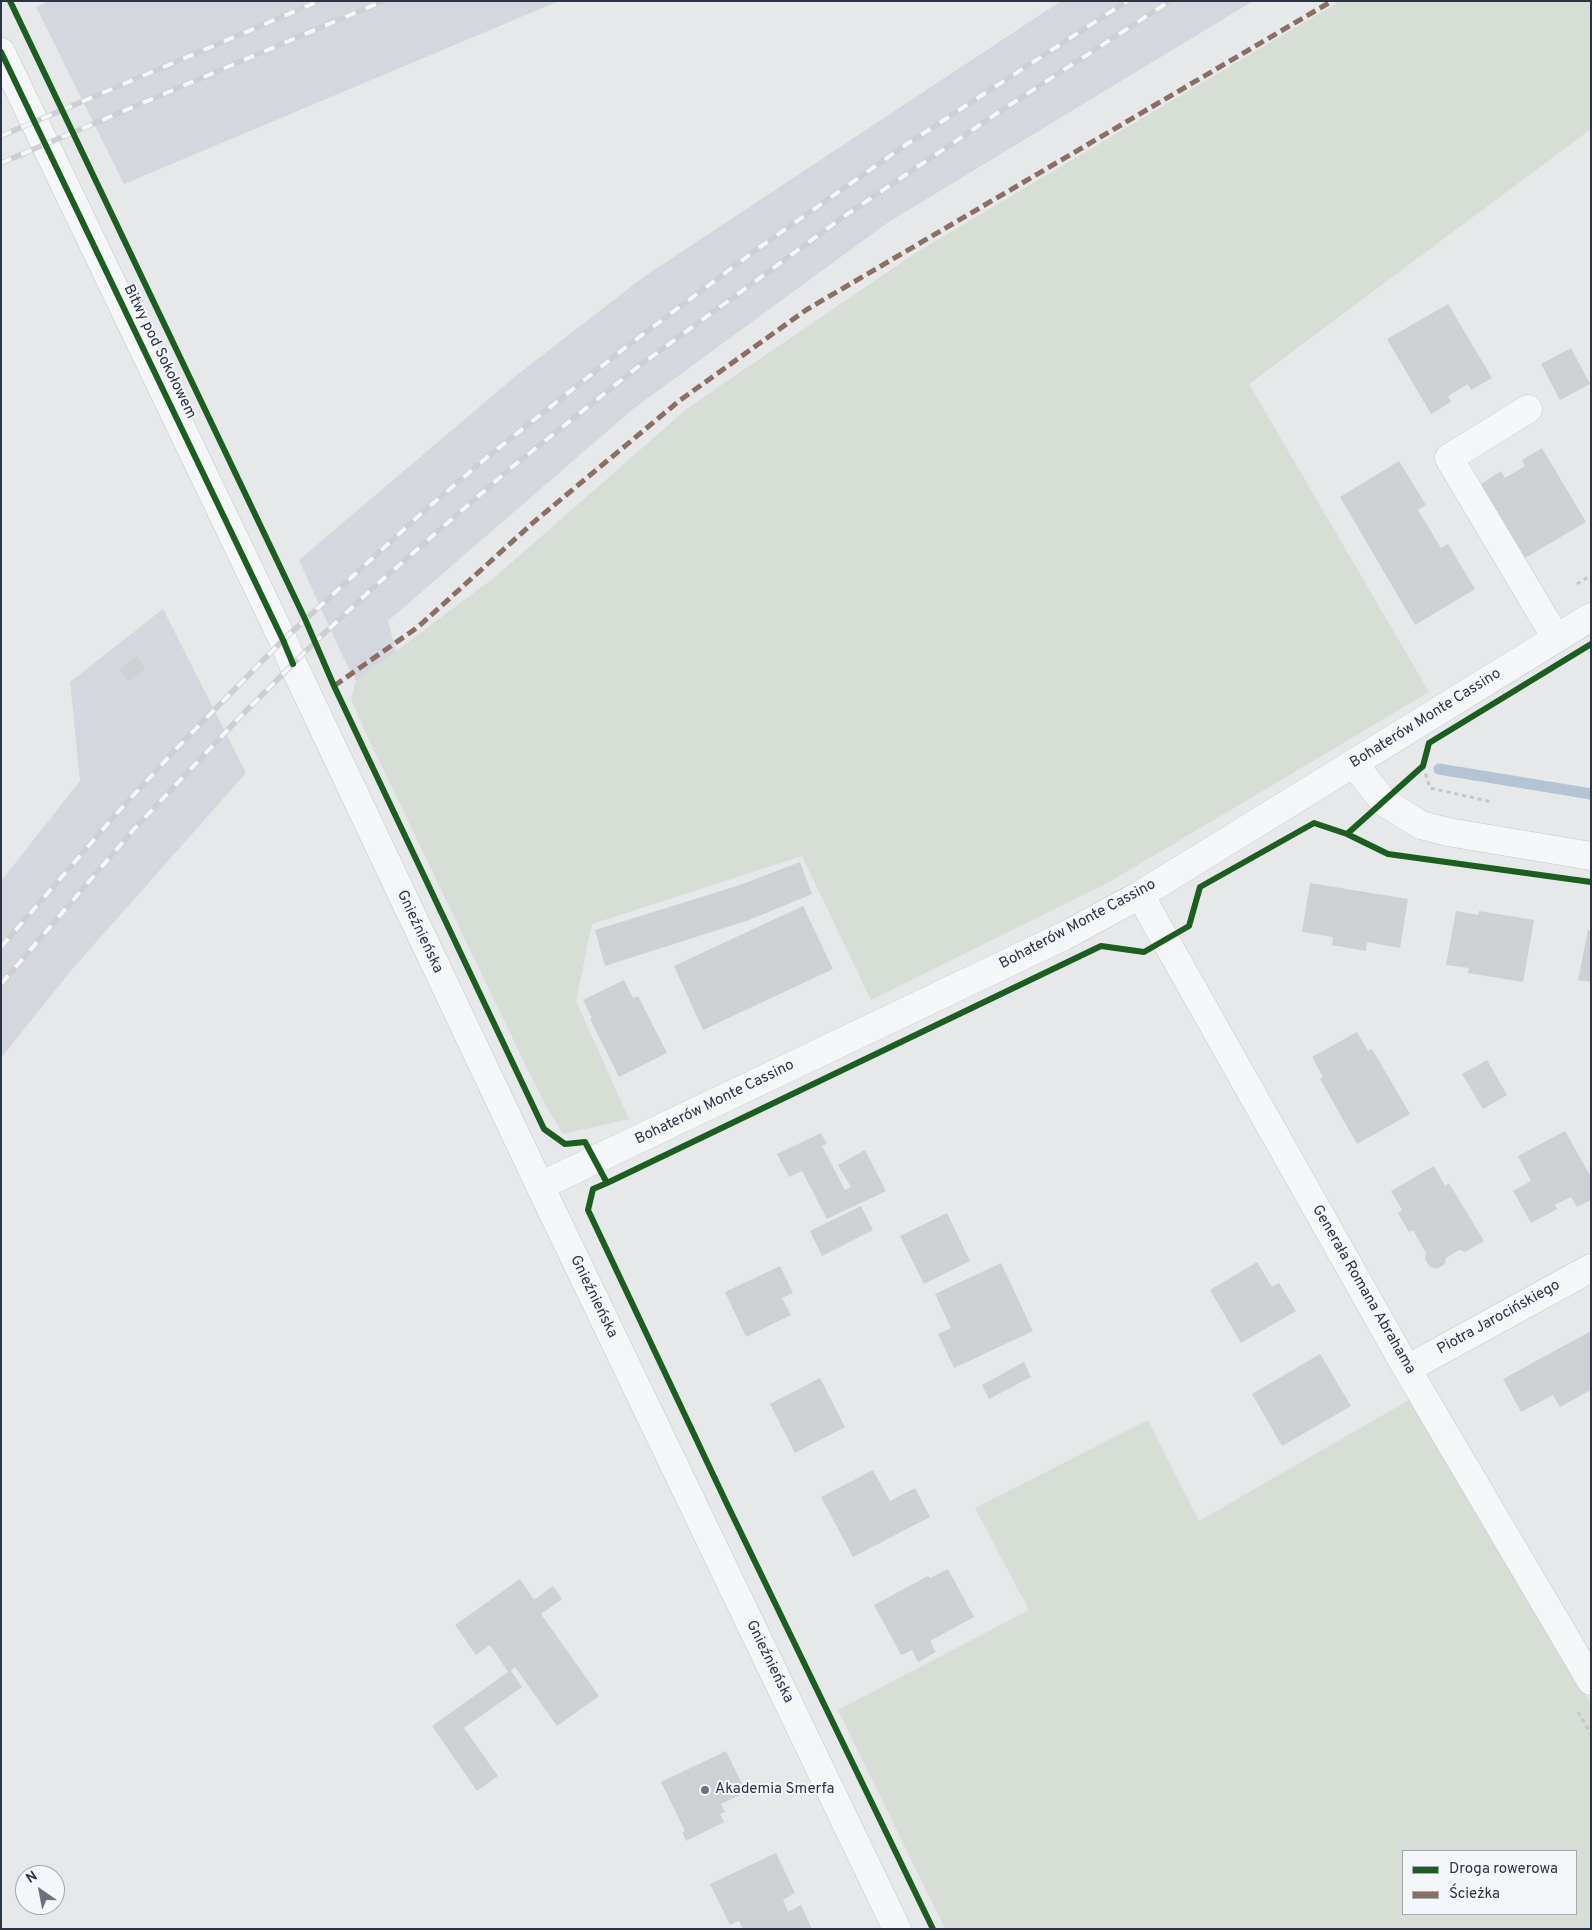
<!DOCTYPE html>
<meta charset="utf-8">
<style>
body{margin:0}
#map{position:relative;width:1592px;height:1930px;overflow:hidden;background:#e6e8ea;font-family:Overpass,sans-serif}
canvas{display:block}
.frame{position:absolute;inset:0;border:2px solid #2b3445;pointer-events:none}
.legend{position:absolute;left:1402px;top:1850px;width:175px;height:65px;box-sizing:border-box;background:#f4f6f9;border:1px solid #a4a8b1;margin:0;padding:6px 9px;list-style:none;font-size:15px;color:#2b3445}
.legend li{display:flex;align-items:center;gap:10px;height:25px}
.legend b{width:25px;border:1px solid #a4a8b1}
.north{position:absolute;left:15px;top:1865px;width:50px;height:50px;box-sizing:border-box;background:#f4f6f9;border:1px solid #a4a8b1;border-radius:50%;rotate:327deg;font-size:14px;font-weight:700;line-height:20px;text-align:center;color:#2b3445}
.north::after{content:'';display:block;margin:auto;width:18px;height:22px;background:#6c737f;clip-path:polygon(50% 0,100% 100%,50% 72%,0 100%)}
</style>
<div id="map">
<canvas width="1592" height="1930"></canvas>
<div class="frame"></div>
<ul class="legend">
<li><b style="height:6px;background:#1b5e20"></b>Droga rowerowa</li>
<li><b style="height:6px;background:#8d6e63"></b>Ścieżka</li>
</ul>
<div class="north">N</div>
</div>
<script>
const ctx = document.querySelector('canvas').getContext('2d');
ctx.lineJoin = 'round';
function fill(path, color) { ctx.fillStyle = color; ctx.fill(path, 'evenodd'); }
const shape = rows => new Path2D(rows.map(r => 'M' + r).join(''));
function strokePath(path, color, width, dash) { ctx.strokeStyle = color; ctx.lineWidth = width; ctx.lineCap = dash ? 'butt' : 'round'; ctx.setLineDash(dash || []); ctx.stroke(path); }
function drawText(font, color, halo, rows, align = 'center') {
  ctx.font = font + ' Overpass,sans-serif'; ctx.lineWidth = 4; ctx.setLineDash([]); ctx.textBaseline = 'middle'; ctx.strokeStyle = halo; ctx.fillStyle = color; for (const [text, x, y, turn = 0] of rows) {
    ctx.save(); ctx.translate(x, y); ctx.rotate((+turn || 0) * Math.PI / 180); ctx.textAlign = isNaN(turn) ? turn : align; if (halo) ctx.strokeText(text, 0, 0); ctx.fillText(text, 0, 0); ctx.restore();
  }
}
fill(shape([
 [50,1,559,1,124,184,36,7],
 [1061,1,1253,1,887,223,633,409,388,621,410,704,368,702,344,659,299,560,518,374,645,276],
 [163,609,246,773,74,967,1,1058,1,881,80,781,70,682]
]), '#d4d7dd');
fill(shape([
 [1340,1,1591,1,1591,129,1249,384,1429,692,1111,881,871,1000,802,856,592,924,576,1001,629,1119,563,1134,546,1106,525,1064,363,727,351,699,356,681,495,577,689,407,917,252],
 [1416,1396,1591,1704,1591,1929,945,1929,838,1710,1029,1610,975,1508,1148,1420,1199,1521],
 [1403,1851,1576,1851,1576,1914,1403,1914]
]), '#d6ded6');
strokePath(shape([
 [1439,769,1591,794]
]), '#b4c4d5', 11);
fill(shape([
 [1448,304,1492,378,1471,390,1468,384,1448,396,1451,402,1431,414,1387,339],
 [1571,348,1590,384,1560,400,1541,364],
 [1542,448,1586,522,1525,558,1481,484,1501,471,1505,478,1525,466,1522,460],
 [1399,461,1426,505,1418,510,1441,548,1448,544,1475,589,1415,625,1340,497],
 [136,656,146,668,128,682,119,670],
 [800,862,812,894,749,920,605,966,595,930,737,886],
 [1310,883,1408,899,1400,948,1367,942,1366,951,1332,945,1333,937,1302,932],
 [803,906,833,969,703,1030,674,966],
 [1456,911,1478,915,1479,911,1534,920,1523,982,1468,973,1469,968,1446,965],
 [1588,930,1591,931,1591,982,1578,980],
 [624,980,633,998,638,996,667,1053,619,1077,590,1019,592,1018,583,1000],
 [1357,1032,1368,1051,1372,1049,1410,1114,1357,1144,1320,1079,1323,1077,1312,1057],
 [1487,1060,1507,1095,1483,1109,1462,1074],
 [1565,1131,1591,1177,1591,1200,1577,1207,1571,1197,1555,1205,1557,1209,1531,1223,1513,1191,1531,1181,1518,1156],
 [821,1133,827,1144,822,1146,845,1190,851,1187,838,1165,865,1150,886,1191,827,1219,802,1171,789,1177,777,1154],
 [1434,1166,1445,1186,1449,1183,1484,1241,1465,1252,1459,1250,1446,1258,1445,1264,1437,1269,1429,1266,1425,1259,1426,1253,1413,1230,1409,1232,1398,1213,1402,1210,1391,1191],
 [861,1206,873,1230,822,1256,810,1231],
 [947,1213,970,1261,924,1284,900,1236],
 [1257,1262,1272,1287,1279,1283,1296,1311,1241,1343,1210,1290],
 [1001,1263,1033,1331,954,1368,938,1334,951,1328,935,1294],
 [780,1266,793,1293,782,1298,791,1315,746,1337,725,1292],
 [1591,1331,1591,1390,1560,1407,1553,1395,1521,1412,1503,1379],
 [1320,1354,1351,1406,1282,1446,1252,1394],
 [1024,1362,1031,1377,989,1399,982,1385],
 [820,1378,845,1427,795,1453,770,1404],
 [873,1470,890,1501,915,1488,930,1517,853,1557,821,1497],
 [948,1569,974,1617,930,1641,936,1652,918,1662,912,1650,901,1655,874,1605,928,1576,930,1578],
 [520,1579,534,1600,553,1586,562,1599,541,1614,599,1696,557,1726,515,1667,511,1671,522,1687,464,1728,498,1776,477,1791,432,1726,508,1672,490,1645,476,1655,455,1625],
 [726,1751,746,1792,721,1804,725,1812,720,1814,724,1822,686,1841,682,1832,685,1831,661,1782],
 [776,1853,795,1893,783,1900,788,1912,801,1905,812,1929,743,1929,739,1921,730,1925,710,1884]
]), '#ced0d3');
const minor = shape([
 [1,52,283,640,293,664,540,1186,897,1929],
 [1528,409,1449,458,1556,638],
 [1354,764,1384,802,1421,825,1448,832,1591,856],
 [1140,895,1407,1369,1591,1681],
 [540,1186,1064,936,1140,895,1591,617],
 [1407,1369,1591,1268]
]);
strokePath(minor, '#c4c6c8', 29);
strokePath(shape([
 [1577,584,1591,575],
 [1423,766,1430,788,1492,802],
 [1578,1712,1591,1734]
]), '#c5c6ca', 3, [4, 4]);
strokePath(minor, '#f5f6f7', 28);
const rail = shape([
 [1,136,319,1],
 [1,163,383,1],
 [1,947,118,812,176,749,283,640,423,512,491,454,626,347,760,247,907,144,1127,1],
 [1,984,135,828,238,719,316,641,374,587,506,472,639,366,846,215,996,114,1170,1]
]);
strokePath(rail, '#cecfd2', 5.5);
strokePath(rail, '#f4f6f9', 4, [11]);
strokePath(shape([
 [334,686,418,627,535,521,679,401,806,310,1332,1]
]), '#8d6e63', 5, [10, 5]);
strokePath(shape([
 [10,1,305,619,334,686,544,1129,565,1144,585,1142,607,1183,593,1189,588,1210,726,1502,933,1929],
 [1,52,283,640,293,664],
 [1347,834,1388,854,1591,882],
 [607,1183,1101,946,1144,952,1189,926,1200,887,1314,823,1347,834,1423,766,1429,743,1591,644]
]), '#1b5e20', 6);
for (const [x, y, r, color] of [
 [705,1790,5,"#6c737f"]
]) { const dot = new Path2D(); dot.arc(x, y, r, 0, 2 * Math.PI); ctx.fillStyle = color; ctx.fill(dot); strokePath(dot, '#f4f6f9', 2); }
drawText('15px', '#2b3445', '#f4f6f9', [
 ["Bitwy pod Sokołowem",159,352,64],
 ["Bohaterów Monte Cassino",1426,719,-32],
 ["Bohaterów Monte Cassino",1078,925,-28],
 ["Gnieźnieńska",419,932,65],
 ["Bohaterów Monte Cassino",715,1103,-26],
 ["Generała Romana Abrahama",1363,1290,60],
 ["Gnieźnieńska",593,1297,64],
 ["Piotra Jarocińskiego",1499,1318,-29],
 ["Gnieźnieńska",769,1662,64]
]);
drawText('15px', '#2b3445', '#f4f6f9', [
 ["Akademia Smerfa",715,1790]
], 'left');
</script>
